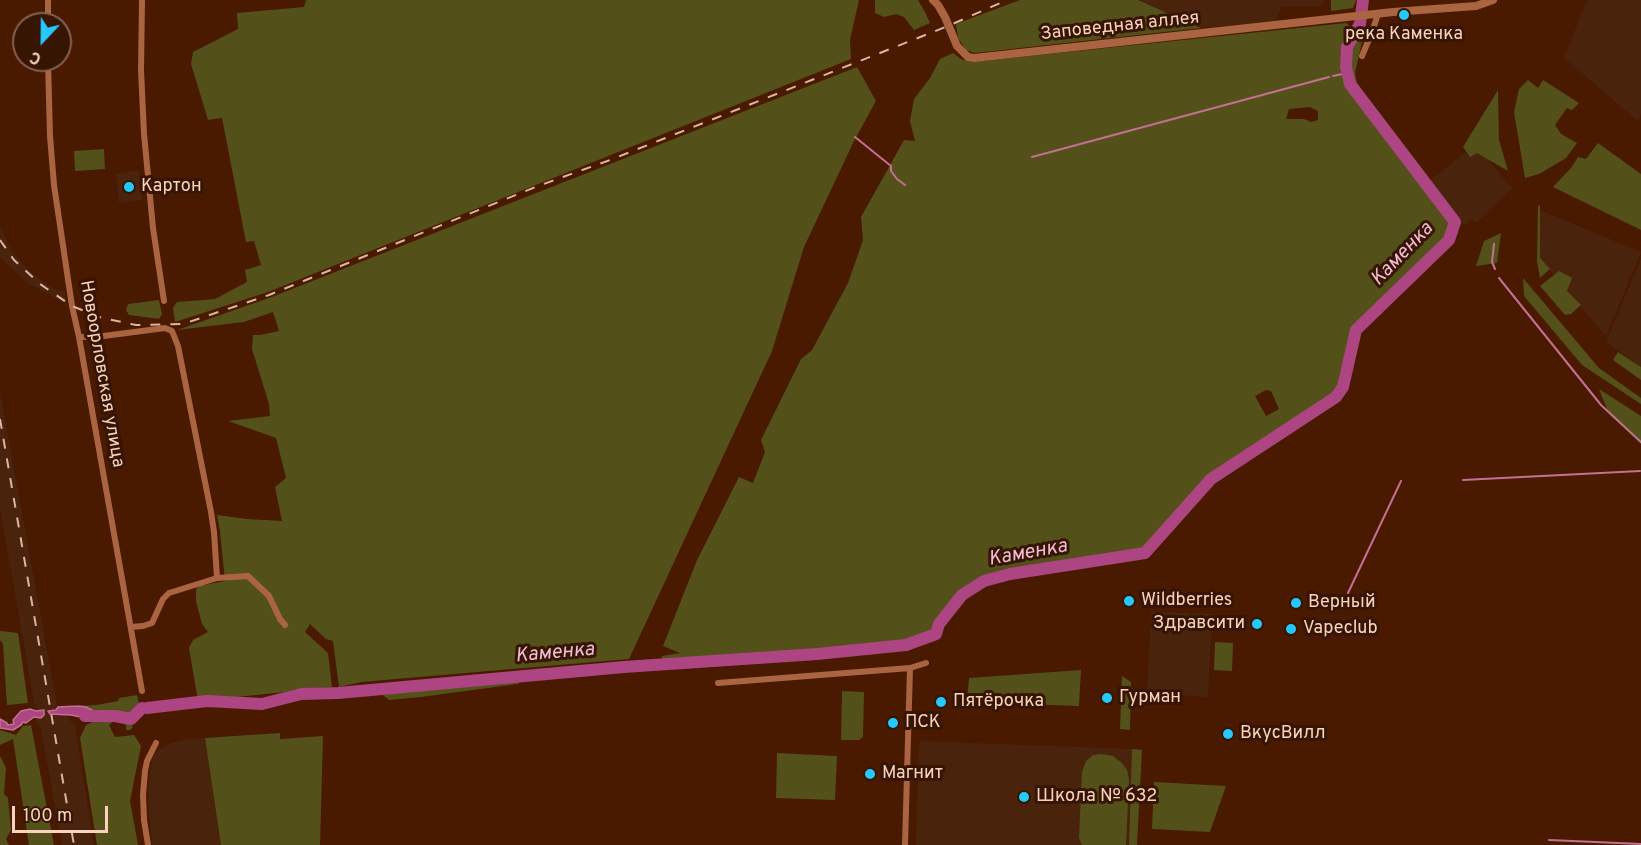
<!DOCTYPE html>
<meta charset="utf-8">
<style>
body{margin:0}
#map{position:relative;width:1641px;height:845px;overflow:hidden;background:#491900;font-family:Overpass,sans-serif}
canvas{display:block}
.north{position:absolute;left:12px;top:12px;width:60px;height:60px;box-sizing:border-box;background:#371503;border:2px solid #85614f;border-radius:50%;rotate:202deg;font-size:16px;font-weight:700;line-height:24px;text-align:center;color:#fad3c0}
.north::after{content:'';display:block;margin:auto;width:21px;height:27px;background:#25c9fe;clip-path:polygon(50% 0,100% 100%,50% 72%,0 100%)}
.scale{position:absolute;left:12px;top:806px;width:96px;height:27px;box-sizing:border-box;border:3px solid #fad3c0;border-top:0;padding-left:8px;font-size:18px;line-height:21px;white-space:nowrap;color:#fad3c0;-webkit-text-stroke:4px #371503;paint-order:stroke}
</style>
<div id="map">
<canvas width="1641" height="845"></canvas>
<div class="north">С</div>
<div class="scale">100 m</div>
</div>
<script>
const ctx = document.querySelector('canvas').getContext('2d');
ctx.lineJoin = 'round';
function fill(path, color) { ctx.fillStyle = color; ctx.fill(path, 'evenodd'); }
const shape = rows => new Path2D(rows.map(r => 'M' + r).join(''));
function strokePath(path, color, width, dash) { ctx.strokeStyle = color; ctx.lineWidth = width; ctx.lineCap = dash ? 'butt' : 'round'; ctx.setLineDash(dash || []); ctx.stroke(path); }
function drawText(font, color, halo, rows, align = 'center') {
  ctx.font = font + ' Overpass,sans-serif'; ctx.lineWidth = 6; ctx.setLineDash([]); ctx.textBaseline = 'middle'; ctx.strokeStyle = halo; ctx.fillStyle = color; for (const [text, x, y, turn = 0] of rows) {
    ctx.save(); ctx.translate(x, y); ctx.rotate((+turn || 0) * Math.PI / 180); ctx.textAlign = isNaN(turn) ? turn : align; if (halo) ctx.strokeText(text, 0, 0); ctx.fillText(text, 0, 0); ctx.restore();
  }
}
fill(shape([
 [1138,0,1322,0,1322,6,1282,7,1275,21,1201,28],
 [1587,0,1641,0,1641,113,1638,121,1564,58],
 [1476,144,1512,189,1476,223,1472,219,1464,226,1428,182],
 [139,170,142,200,119,203,116,174],
 [1540,210,1641,252,1606,336,1567,291,1559,272,1554,275,1540,258],
 [0,225,12,252,33,274,56,290,65,291,66,304,26,282,0,257],
 [1641,259,1641,367,1606,342],
 [0,392,57,705,75,726,94,845,62,845,41,729,36,722,35,707,0,508],
 [1151,611,1212,614,1208,697,1147,693],
 [205,738,221,845,152,845,148,800,149,774,153,756,160,749,171,743,187,739],
 [919,741,1132,749,1129,845,916,845]
]), '#4a230d');
fill(shape([
 [306,0,859,0,850,40,851,59,268,292,175,322,173,308,177,302,215,299,247,282,245,270,261,265,254,241,246,242,222,118,208,120,191,64,193,52,238,29,237,13,304,7],
 [875,0,918,0,925,12,930,23,914,30,904,17,896,14,884,17,875,13],
 [1020,0,1138,0,1201,28,975,53,966,50,958,38,956,24],
 [1331,0,1356,0,1353,8,1331,11],
 [1346,23,1363,37,1355,73,1358,89,1455,220,1446,238,1353,328,1337,392,1210,476,1146,550,1029,568,982,578,962,595,939,624,936,634,906,645,817,654,660,665,662,656,680,653,663,646,697,560,739,477,753,483,765,452,761,440,801,359,812,350,848,283,863,240,861,217,904,140,915,141,910,121,914,99,930,78,940,59,953,53,961,59,972,62],
 [1310,107,1318,111,1318,120,1311,122,1304,119,1286,119,1289,109],
 [1266,390,1271,391,1279,409,1266,416,1255,396],
 [857,67,876,101,854,141,804,247,772,351,629,659,361,682,339,687,333,641,326,639,310,624,305,632,328,653,332,687,295,689,285,692,198,701,189,648,193,640,208,632,202,624,196,601,196,589,199,586,225,581,220,531,217,515,247,519,282,521,275,487,286,478,276,438,228,421,270,416,269,404,252,349,253,335,260,335,279,331,273,312,244,322,177,330,269,298],
 [1528,80,1538,88,1543,80,1579,103,1572,110,1567,108,1555,125,1561,134,1577,143,1566,158,1539,174,1525,178,1514,112,1519,89],
 [1498,90,1499,140,1508,171,1477,153,1470,157,1463,147],
 [1598,143,1641,174,1641,230,1553,187,1571,168,1578,157,1586,159],
 [104,149,105,169,75,171,74,151],
 [1538,205,1540,206,1540,258,1550,269,1540,278,1537,261],
 [1501,233,1497,263,1476,266,1484,241],
 [1559,271,1572,278,1567,291,1581,305,1571,314,1565,315,1540,286],
 [1523,278,1599,368,1641,398,1641,404,1582,365,1524,296],
 [159,300,162,314,159,319,129,315,126,310,128,304],
 [1618,352,1641,367,1641,380,1613,360],
 [1599,389,1641,416,1641,444,1609,414],
 [0,631,18,633,28,703,7,705,3,644,0,640],
 [1215,642,1233,643,1232,671,1214,670],
 [1081,670,1079,706,967,702,969,678],
 [525,676,518,684,421,697,389,700,375,689],
 [1122,676,1131,682,1130,730,1120,729],
 [842,691,864,692,863,737,859,740,841,740],
 [137,695,139,704,138,710,135,713,138,720,131,724,133,727,130,730,126,730,126,725,116,719,109,725,115,737,134,735,141,746,130,801,138,845,97,845,80,738,86,725,99,719,101,716,86,707,78,706,97,705,118,701,119,698],
 [31,725,54,845,29,845,13,739,0,745,0,730,16,735,23,726],
 [280,733,280,739,323,736,320,845,221,845,205,738],
 [1132,749,1142,750,1137,845,1129,845],
 [777,753,837,756,835,800,776,798],
 [1101,754,1113,756,1122,763,1127,770,1129,779,1126,845,1082,845,1079,838,1082,772,1086,761,1093,755],
 [0,756,6,768,4,794,8,798,11,830,6,839,9,845,0,845],
 [1154,782,1226,786,1210,832,1152,829]
]), '#535119');
const water = shape([
 [78,706,86,707,101,715,95,720,71,715,50,714,48,711,56,710,58,707,78,706],
 [30,709,36,711,44,710,44,715,41,718,34,717,26,723,23,722,21,725,13,730,0,728,0,719,7,723,7,725,14,724,13,720,21,711,30,709]
]);
fill(water, '#ac4581');
strokePath(water, '#c37094', 1.5);
strokePath(shape([
 [1333,76,1347,73],
 [855,137,891,166,891,171,897,179,905,185],
 [1032,157,1329,77],
 [1494,244,1492,262,1495,269],
 [1499,278,1601,405,1641,442],
 [1463,480,1640,471],
 [1348,593,1401,481],
 [1549,840,1641,844]
]), '#c37094', 2);
strokePath(shape([
 [147,708,207,701,262,704,301,694,338,693,624,667,817,654,906,645,936,634,939,624,962,595,984,581,1010,574,1145,553,1211,479,1336,397,1343,387,1356,330,1449,240,1455,222,1350,84,1346,67,1347,47,1360,24,1363,0],
 [85,716,115,716,131,719,142,708]
]), '#ac4581', 12);
strokePath(shape([
 [142,0,141,70,144,134,153,228,164,301],
 [48,24,48,0],
 [1362,56,1372,32,1378,14],
 [48,60,50,136,54,185,72,306,79,337,142,691],
 [79,337,96,337,165,328,172,331,178,346,211,512,214,532,217,578,169,593,163,599,152,623,143,626,131,627],
 [217,578,248,576,269,596,280,619,285,625],
 [718,683,910,668,926,663],
 [148,845,144,820,143,795,145,771,147,761,156,743],
 [905,845,910,668]
]), '#aa6441', 6);
strokePath(shape([
 [933,0,938,5,945,17,957,46,968,57,974,58,1393,12,1476,6,1493,0]
]), '#aa6441', 8);
strokePath(shape([
 [0,240,14,260,40,284,72,306,102,318,136,325,183,324,269,295,538,186,610,160,948,26,1007,0],
 [0,419,74,845]
]), '#ddb5a1', 2, [10, 10]);
for (const [x, y, r, color] of [
 [1404,15,6,"#25c9fe"],
 [129,187,6,"#25c9fe"],
 [1129,601,6,"#25c9fe"],
 [1296,603,6,"#25c9fe"],
 [1257,624,6,"#25c9fe"],
 [1291,629,6,"#25c9fe"],
 [1107,698,6,"#25c9fe"],
 [941,702,6,"#25c9fe"],
 [893,723,6,"#25c9fe"],
 [1228,734,6,"#25c9fe"],
 [870,774,6,"#25c9fe"],
 [1024,797,6,"#25c9fe"]
]) { const dot = new Path2D(); dot.arc(x, y, r, 0, 2 * Math.PI); ctx.fillStyle = color; ctx.fill(dot); strokePath(dot, '#371503', 2); }
drawText('18px', '#fad3c0', '#371503', [
 ["Заповедная аллея",1120,27,-6],
 ["Новоорловская улица",101,374,80]
]);
drawText('18px', '#fad3c0', '#371503', [
 ["река Каменка",1404,35,"center"],
 ["Картон",141,187],
 ["Wildberries",1141,601],
 ["Верный",1308,603],
 ["Здравсити",1245,624,"right"],
 ["Vapeclub",1303,629],
 ["Гурман",1119,698],
 ["Пятёрочка",953,702],
 ["ПСК",905,723],
 ["ВкусВилл",1240,734],
 ["Магнит",882,774],
 ["Школа № 632",1036,797]
], 'left');
drawText('italic 20px', '#f2bbd7', '#371503', [
 ["Каменка",1403,255,-46],
 ["Каменка",1028,554,-10],
 ["Каменка",555,654,-5]
]);
</script>
